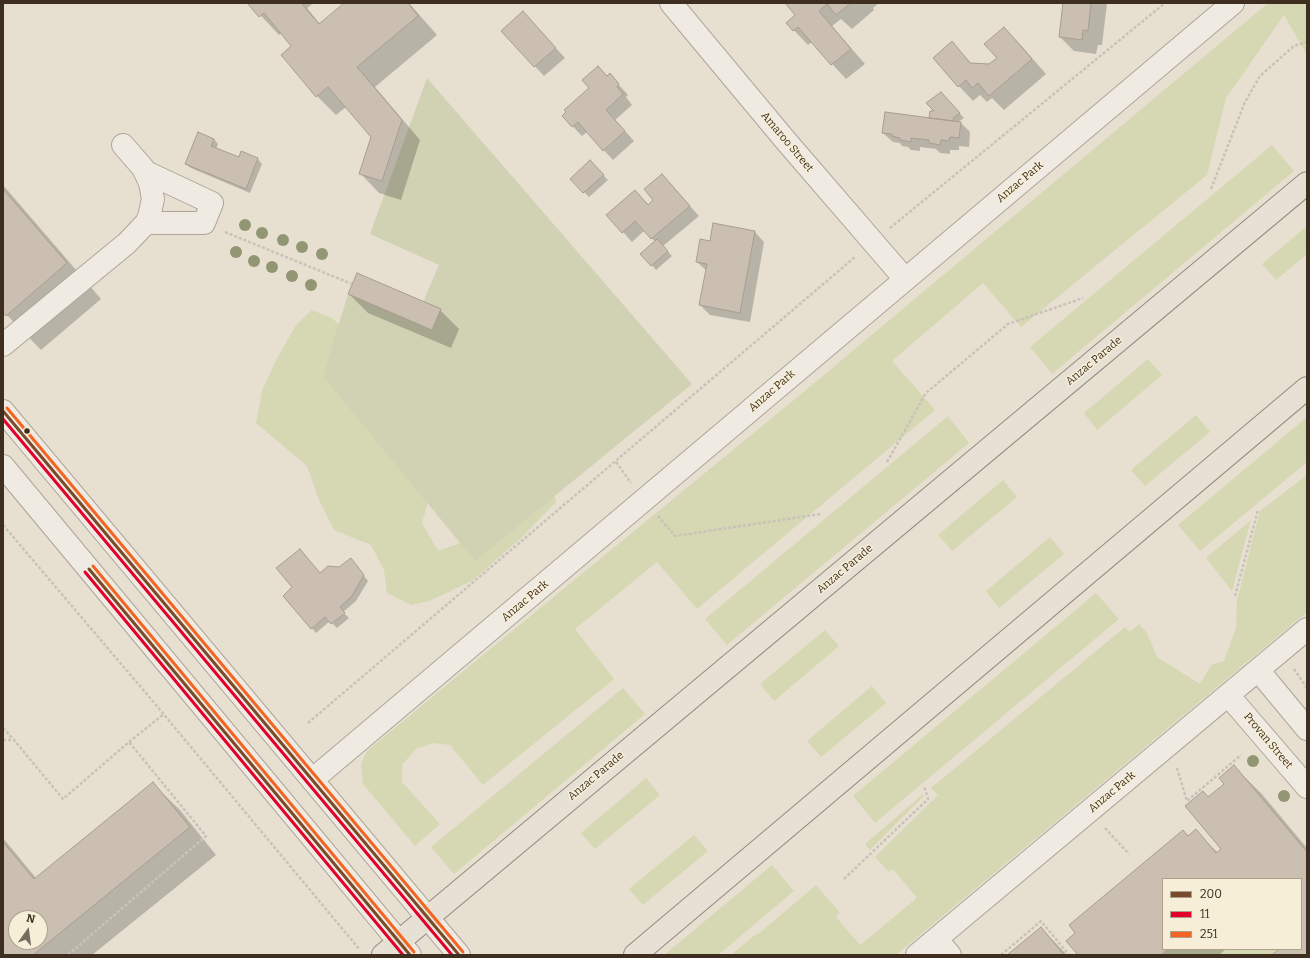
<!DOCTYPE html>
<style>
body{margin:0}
#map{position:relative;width:1310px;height:958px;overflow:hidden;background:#e7e0d1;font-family:Bitter,serif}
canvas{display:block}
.frame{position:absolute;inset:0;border:4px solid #3d2e20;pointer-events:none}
.legend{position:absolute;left:1162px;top:878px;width:140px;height:72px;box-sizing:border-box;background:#f7eed8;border:1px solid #ada18e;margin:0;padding:5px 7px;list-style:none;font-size:12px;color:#3d2e20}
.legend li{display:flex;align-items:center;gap:8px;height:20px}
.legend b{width:20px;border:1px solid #ada18e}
.north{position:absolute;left:8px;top:910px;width:40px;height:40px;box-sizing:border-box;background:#f7eed8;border:1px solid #ada18e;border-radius:50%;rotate:14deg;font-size:11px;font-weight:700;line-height:16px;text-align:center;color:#3d2e20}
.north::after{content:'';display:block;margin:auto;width:14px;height:18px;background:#786c5e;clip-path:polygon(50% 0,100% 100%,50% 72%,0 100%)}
</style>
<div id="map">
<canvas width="1310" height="958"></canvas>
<div class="frame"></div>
<ul class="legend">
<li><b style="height:5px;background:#7a4b2a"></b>200</li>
<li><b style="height:5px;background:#e4002b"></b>11</li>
<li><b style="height:5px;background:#f26522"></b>251</li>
</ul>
<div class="north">N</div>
</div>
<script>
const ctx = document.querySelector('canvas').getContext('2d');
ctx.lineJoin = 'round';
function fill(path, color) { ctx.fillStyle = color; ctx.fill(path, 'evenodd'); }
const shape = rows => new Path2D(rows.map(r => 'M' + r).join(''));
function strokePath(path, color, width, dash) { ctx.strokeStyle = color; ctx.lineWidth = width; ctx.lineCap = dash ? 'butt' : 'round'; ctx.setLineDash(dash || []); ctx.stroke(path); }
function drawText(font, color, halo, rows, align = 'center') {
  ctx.font = font + ' Bitter,serif'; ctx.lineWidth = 3; ctx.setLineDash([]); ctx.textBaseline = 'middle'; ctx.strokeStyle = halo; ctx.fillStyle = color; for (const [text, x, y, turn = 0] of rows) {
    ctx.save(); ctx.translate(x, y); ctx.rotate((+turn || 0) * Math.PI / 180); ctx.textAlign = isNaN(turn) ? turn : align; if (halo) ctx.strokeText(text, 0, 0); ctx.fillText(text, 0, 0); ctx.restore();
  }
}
fill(shape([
 [1268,3,1307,3,1307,55,1284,15,1226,98,1207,175,1021,327,983,283,892,361,935,410,697,609,657,562,575,629,614,679,483,785,450,745,433,743,416,749,402,765,402,782,440,824,415,846,363,784,361,764,367,751,483,655,806,390],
 [1272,145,1294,171,1052,374,1030,347],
 [1307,226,1307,254,1276,280,1262,264],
 [312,310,332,318,360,344,435,477,422,523,438,551,495,530,544,461,556,502,523,536,472,581,429,601,411,605,387,593,384,570,371,545,334,530,319,500,307,466,256,423,262,391,276,360,296,325],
 [1148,359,1162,375,1097,430,1084,413],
 [1196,415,1210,432,1145,486,1131,470],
 [948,416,969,443,727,645,705,619],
 [1307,417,1307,462,1200,551,1178,525],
 [1307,475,1307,612,1205,697,896,955,731,955,756,934,757,935,816,885,840,913,836,917,860,945,917,898,893,869,889,872,875,857,938,795,931,788,1125,627,1130,632,1139,624,1147,633,1157,657,1200,684,1211,665,1224,661,1236,628,1237,600,1260,511],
 [1003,480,1017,497,952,551,938,535],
 [1251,520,1232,591,1206,558],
 [1050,537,1064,554,999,608,986,591],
 [1096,593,1119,619,875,823,853,796],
 [825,630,839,646,774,701,760,684],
 [872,686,886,703,821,757,807,741],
 [623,688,645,714,454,874,431,847],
 [646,778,660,795,595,849,581,833],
 [923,794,924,796,870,850,865,844],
 [694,835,708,851,643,905,629,889],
 [772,865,794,891,718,955,664,955],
 [1168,949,1279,949,1272,955,1161,955]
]), '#d6d7b3');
fill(shape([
 [427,78,692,384,475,561,323,376,348,294,432,330,423,302,439,265,370,234]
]), '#d1d1b3');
fill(shape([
 [249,3,314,3,307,8,320,24,345,3,409,3,437,35,375,87,420,140,401,200,379,193,360,173,372,137,346,107,336,115,317,96,282,55,293,46,282,33,279,35],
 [786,3,879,3,873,8,874,10,852,29,841,19,832,26,865,64,846,79,812,42,808,45,787,23,796,15],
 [1064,3,1107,3,1102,45,1098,45,1096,54,1074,51,1060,37],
 [532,22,565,58,544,76,502,31],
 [1004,28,1019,43,1046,74,1004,110,992,98,987,102,980,95,973,101,959,86,952,43,972,64,989,65,998,58],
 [610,75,628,95,626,97,632,105,615,120,634,141,613,160,587,132,582,136,563,116],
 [945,98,964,118,958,122,961,123,970,132,969,147,959,146,959,150,950,150,950,154,940,153,936,149,920,147,920,151,911,150,908,147,902,146,900,143,893,142,883,133,930,119,936,112],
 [199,133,214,139,218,144,216,149,240,158,242,153,258,159,262,164,250,193,191,168,186,164],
 [590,162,608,180,589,197,571,179],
 [662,175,699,216,663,246,672,256,656,270,652,265,655,242,645,230,632,242,623,232,635,191,649,205,655,200],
 [3,185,101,299,41,350,3,311],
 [755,232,764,242,750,322,710,315,700,305,707,271,697,262,711,242],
 [349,294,440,310,459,329,451,348,368,313],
 [355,564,368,581,356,601,343,612,349,618,337,628,330,621,316,633,284,596,320,574],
 [1234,767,1261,793,1307,848,1307,955,1273,955,1280,949,1301,949,1301,879,1163,879,1163,949,1226,949,1219,955,1079,955,1183,831,1189,836,1196,831,1218,853,1223,849,1209,798,1226,784],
 [153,784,180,810,216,855,92,955,3,955,3,838,36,878],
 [16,918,40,918,40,942,16,942],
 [1041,928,1067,955,1009,955]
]), '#0003');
const building = shape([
 [247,3,301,3,319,24,344,3,408,3,418,16,357,67,402,120,382,181,359,174,371,137,328,87,316,97,281,55,291,46,264,13,259,17,247,3],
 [785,3,851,3,836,15,827,4,819,11,851,49,831,65,798,27,793,31,786,23,795,15,785,3],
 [1063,3,1091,3,1088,31,1083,30,1082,40,1059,37,1063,3],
 [523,11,556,48,534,67,501,31,523,11],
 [1004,27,1032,59,989,96,978,83,972,88,966,80,958,87,933,58,952,41,970,63,989,64,997,58,984,44,1004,27],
 [598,66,607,76,610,73,619,84,617,87,623,94,606,110,625,131,603,151,578,122,572,127,562,116,566,112,564,110,589,88,582,80,598,66],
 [941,92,960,113,954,117,953,121,929,118,930,111,934,111,926,103,941,92],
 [885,112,961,122,959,138,950,137,949,141,941,140,940,145,929,143,929,140,911,138,911,142,900,140,900,138,892,136,892,134,882,133,885,112],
 [198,132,214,139,211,146,239,157,241,151,258,158,246,189,185,164,198,132],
 [590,160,604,175,583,193,570,179,590,160],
 [662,174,690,206,651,239,635,221,622,233,606,215,635,190,648,205,653,200,644,189,662,174],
 [3,189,67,263,6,316,3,313,3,189],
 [713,223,755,231,740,313,699,305,707,264,696,262,700,239,710,241,713,223],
 [657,239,668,251,651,266,640,254,657,239],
 [357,273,441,309,432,330,348,294,357,273],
 [300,549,320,573,328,566,339,567,351,558,364,575,352,596,340,607,345,613,331,624,325,617,311,629,283,596,292,587,276,568,300,549],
 [1234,765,1307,852,1307,955,1272,955,1279,949,1301,949,1301,879,1163,879,1163,949,1168,949,1161,955,1078,955,1066,941,1075,933,1069,925,1183,830,1188,836,1196,829,1216,853,1221,849,1185,806,1203,791,1208,797,1224,784,1219,778,1234,765],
 [153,782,190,827,33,955,3,955,3,842,34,879,153,782],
 [16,918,40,918,40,942,16,942,16,918],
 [1041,927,1064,955,1007,955,1041,927]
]);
fill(building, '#cbbfb2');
strokePath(building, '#a89c90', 1);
const minor = shape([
 [671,3,786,141,905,279],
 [146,172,212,203,204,223,146,223],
 [3,345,127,243,146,223,149,217,153,199,150,183,143,168,123,145],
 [3,411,459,955],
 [3,466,410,955],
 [1258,670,1307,729],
 [1228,695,1307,787],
 [312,780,1233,3],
 [936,939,950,955],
 [917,955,1307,629]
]);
const major = shape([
 [383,955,1307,183],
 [635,955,1307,388]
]);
strokePath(minor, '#ada599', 24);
strokePath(major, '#928b80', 24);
strokePath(shape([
 [1211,189,1245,102,1260,76,1294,46,1307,42],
 [890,228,1165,3],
 [225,232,352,284],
 [616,462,631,483],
 [887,462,926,393,1008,324,1083,298],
 [658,516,675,536,821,514],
 [3,525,156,705,360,950],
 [1235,596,1258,510],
 [1294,669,1307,688],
 [308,723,855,257],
 [3,728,14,740],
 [3,740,14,740,63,799,129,742,164,714],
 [1177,768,1187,801,1241,755],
 [1105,828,1129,854],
 [844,879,928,799,924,786],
 [68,955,206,836,129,742],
 [1001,955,1041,921,1069,955]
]), '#c8c2b9', 2.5, [3, 2]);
strokePath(minor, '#efebe3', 22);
strokePath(major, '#e6e1d4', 22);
strokePath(shape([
 [3,411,459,955],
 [89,569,410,955]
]), '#7a4b2a', 3);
strokePath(shape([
 [3,419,452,955],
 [85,572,403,955]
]), '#e4002b', 3);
strokePath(shape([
 [7,408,463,952],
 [93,566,414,952]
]), '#f26522', 3);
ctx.fillStyle = '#929673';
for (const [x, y] of [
 [245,225],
 [262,233],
 [283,240],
 [302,247],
 [236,252],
 [322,254],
 [254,261],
 [272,267],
 [292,276],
 [311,285],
 [1253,761],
 [1284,796]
]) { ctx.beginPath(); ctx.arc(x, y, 6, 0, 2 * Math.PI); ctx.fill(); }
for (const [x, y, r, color] of [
 [27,431,3.5,"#3d2e20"]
]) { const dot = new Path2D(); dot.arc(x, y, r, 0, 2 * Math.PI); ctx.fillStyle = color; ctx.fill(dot); strokePath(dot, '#f7eed8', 1.5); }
drawText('11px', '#3d2e20', '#f7eed8', [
 ["Amaroo Street",787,142,50],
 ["Anzac Park",1020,182,-40],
 ["Anzac Parade",1094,361,-40],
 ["Anzac Park",772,391,-41],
 ["Anzac Parade",845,569,-40],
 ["Anzac Park",525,601,-40],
 ["Provan Street",1268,741,50],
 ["Anzac Parade",596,776,-40],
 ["Anzac Park",1112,792,-40]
]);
</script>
